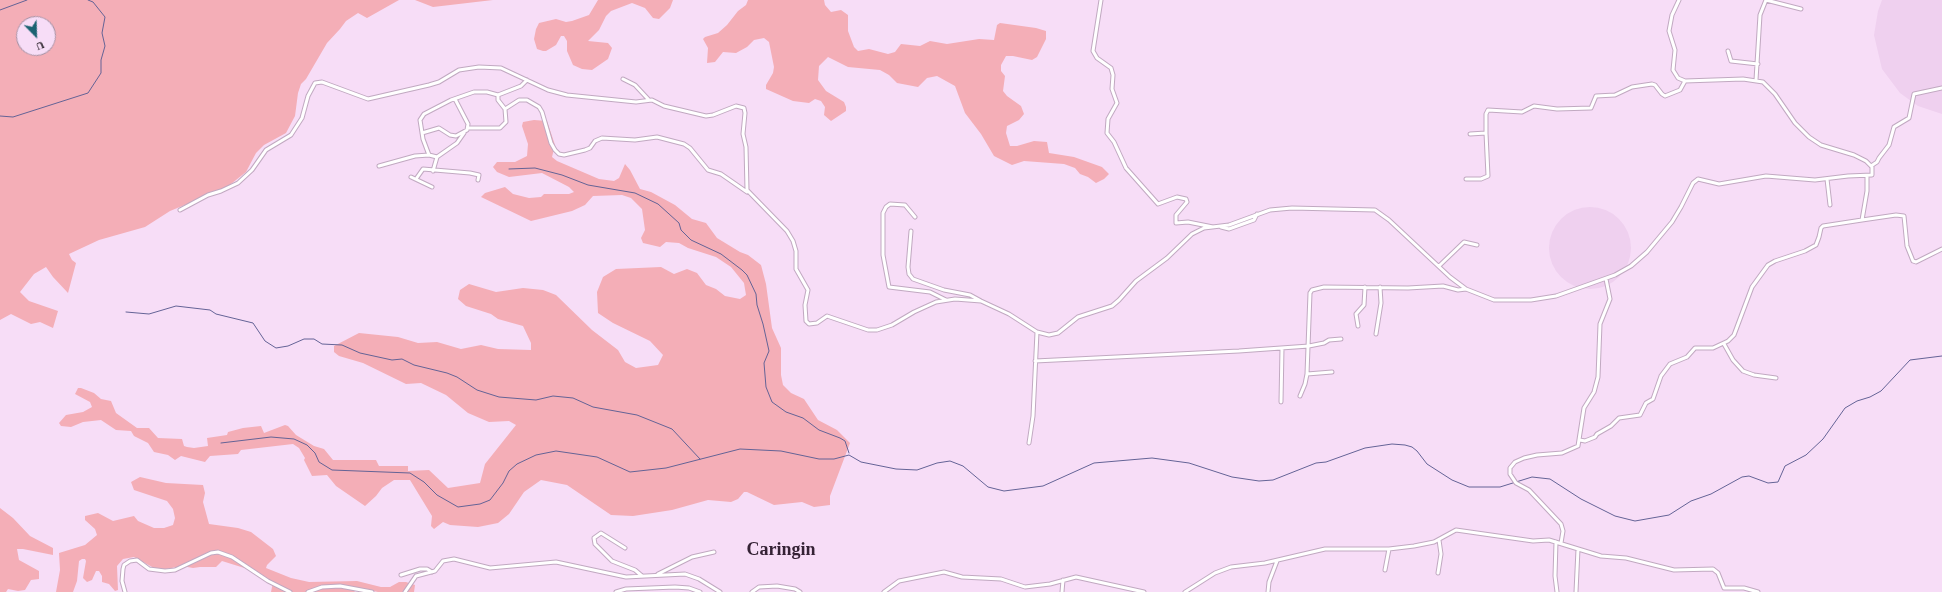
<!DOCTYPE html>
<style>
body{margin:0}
#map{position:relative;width:1942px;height:592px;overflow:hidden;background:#f7ddf7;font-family:"Times New Roman",serif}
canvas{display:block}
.north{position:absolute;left:16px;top:16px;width:40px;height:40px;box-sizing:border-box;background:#f7ddf7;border:1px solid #a491a4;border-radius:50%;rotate:157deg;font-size:11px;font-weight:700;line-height:16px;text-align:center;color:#281f28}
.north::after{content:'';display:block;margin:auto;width:14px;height:18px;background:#1b6372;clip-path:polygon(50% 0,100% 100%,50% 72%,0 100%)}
</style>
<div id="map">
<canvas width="1942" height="592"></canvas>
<div class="north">U</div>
</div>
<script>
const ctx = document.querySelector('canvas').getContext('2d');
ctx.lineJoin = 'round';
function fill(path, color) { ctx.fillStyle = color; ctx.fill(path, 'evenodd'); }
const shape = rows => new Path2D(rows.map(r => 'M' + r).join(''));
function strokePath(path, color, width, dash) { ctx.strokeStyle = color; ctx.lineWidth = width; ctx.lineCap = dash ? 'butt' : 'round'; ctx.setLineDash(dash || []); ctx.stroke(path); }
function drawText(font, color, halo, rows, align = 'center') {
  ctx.font = font + ' "Times New Roman",serif'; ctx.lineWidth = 4; ctx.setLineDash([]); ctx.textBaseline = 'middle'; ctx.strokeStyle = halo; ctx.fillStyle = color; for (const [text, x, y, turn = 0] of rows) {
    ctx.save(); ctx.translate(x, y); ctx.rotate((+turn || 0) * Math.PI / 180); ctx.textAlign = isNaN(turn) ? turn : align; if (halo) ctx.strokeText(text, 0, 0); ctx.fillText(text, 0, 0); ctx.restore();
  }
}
fill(shape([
 [1882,0,1942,0,1942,114,1918,106,1900,93,1882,69,1874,35,1878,11],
 '1549 248a41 41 0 1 1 82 0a41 41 0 1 1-82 0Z'
]), '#efd0ef');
fill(shape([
 [0,0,399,0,367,18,358,13,346,21,340,29,327,43,306,79,301,84,298,93,295,116,286,133,264,145,256,153,246,172,226,188,170,211,145,227,99,240,69,254,72,260,76,263,68,293,53,277,46,267,34,274,20,292,29,301,58,311,53,328,40,322,31,324,11,314,0,320],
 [24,24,48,24,48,48,24,48],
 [415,0,493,0,433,7],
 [598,0,673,0,670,8,659,19,653,18,645,8,632,3,611,11,606,16,599,30,588,41,608,43,612,48,608,59,592,70,582,69,573,65,567,51,567,41,564,36,561,36,556,45,546,51,543,51,537,49,534,39,536,29,539,23,556,19,566,22,572,21,589,15],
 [748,0,824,0,825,5,831,12,841,10,848,15,848,31,854,47,858,51,869,49,888,54,895,52,901,44,920,46,930,41,947,44,979,39,994,40,997,25,1000,23,1036,28,1046,31,1046,39,1037,57,1032,60,1013,56,1006,56,1001,65,1001,71,1005,76,1003,91,1007,96,1021,106,1024,114,1019,120,1007,126,1006,133,1010,146,1017,146,1034,141,1047,142,1049,153,1074,157,1102,167,1109,174,1104,179,1096,183,1088,177,1080,174,1075,168,1064,164,1024,161,1012,165,994,156,981,134,965,113,955,86,937,76,927,78,918,87,897,83,889,75,880,70,848,67,828,57,819,66,818,80,826,91,844,102,846,107,846,111,831,121,824,115,825,107,821,101,815,99,809,103,793,101,766,89,766,85,773,73,774,67,769,42,764,38,754,40,747,47,736,53,723,52,715,62,707,63,708,48,703,39,705,37,718,33,727,25,738,11,746,5],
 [534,120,547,121,555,145,552,157,557,161,599,179,614,181,619,178,625,164,630,170,640,189,651,192,675,205,692,219,706,223,717,238,740,252,748,255,761,265,766,284,772,328,781,348,781,375,783,385,791,393,804,399,818,420,837,430,850,443,830,496,830,505,814,507,802,502,774,505,747,492,744,492,738,499,731,502,708,500,672,510,633,516,611,515,567,485,541,480,524,492,509,514,498,523,478,527,450,525,443,522,434,529,431,526,432,516,410,480,394,480,382,488,376,496,365,506,336,486,327,475,312,476,304,460,305,458,299,448,293,444,241,450,238,454,210,456,205,462,181,456,175,460,168,455,154,452,148,443,134,436,131,431,116,430,101,420,83,422,71,427,61,426,59,423,66,415,83,412,92,407,90,402,75,394,78,388,81,388,94,393,101,399,111,401,116,413,137,428,149,428,158,438,182,439,184,446,187,447,194,448,208,446,207,438,227,435,228,432,243,428,261,426,264,433,285,425,288,426,296,435,314,446,324,449,333,460,376,460,379,466,408,466,408,471,429,470,448,488,480,483,485,464,516,425,509,421,489,422,468,413,446,395,421,383,406,384,363,363,339,356,334,352,334,346,359,333,398,337,418,343,437,342,461,349,481,345,498,349,531,350,531,343,523,326,498,319,491,314,466,306,458,299,460,290,469,284,496,292,523,288,543,290,556,295,592,330,618,350,625,362,636,368,658,365,663,355,650,341,613,323,598,313,597,292,603,277,616,269,661,267,674,274,687,269,697,273,706,285,716,289,725,296,740,299,746,295,744,283,731,267,716,257,688,248,679,243,666,242,660,247,643,243,641,238,645,230,642,209,631,198,622,195,593,196,585,205,572,211,531,221,481,197,485,193,505,187,513,194,529,198,541,197,544,194,569,194,574,192,569,187,542,173,509,177,497,172,493,167,497,162,515,162,527,156,528,144,522,126,523,122],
 [140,477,166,483,203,485,205,493,203,502,209,524,238,528,251,532,273,549,276,556,267,565,266,568,291,578,309,582,357,581,381,587,390,587,399,582,406,582,415,585,414,592,378,592,360,588,354,592,271,592,273,582,254,571,222,561,216,567,200,567,193,568,182,566,161,570,154,568,134,557,123,559,117,566,118,590,115,591,109,584,102,582,102,576,99,571,96,571,92,580,87,582,83,578,86,561,85,559,82,559,79,561,77,581,73,592,56,592,60,570,59,553,85,545,97,535,95,529,85,520,85,516,98,513,113,521,134,516,138,521,154,528,164,528,173,525,175,518,173,509,167,501,134,490,131,482],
 [0,508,13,518,30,536,53,548,53,555,23,549,17,549,19,560,39,571,39,579,31,580,25,590,18,591,8,589,6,592,0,592]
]), '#f4aeb7');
strokePath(shape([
 [0,10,27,0],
 [0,116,13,117,88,93,101,73,101,60,105,46,102,33,105,17,93,2,88,0],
 [509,169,535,168,562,175,588,185,635,193,658,204,679,223,681,230,691,240,721,254,742,270,747,275,756,294,757,305,763,324,769,351,764,363,766,387,772,402,786,412,803,418,819,430,840,438,845,441,849,453],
 [126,312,149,314,176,306,210,310,216,314,253,323,265,341,276,348,288,346,304,339,314,339,322,344,342,345,360,353,392,360,402,359,414,365,447,373,457,377,477,390,499,397,536,400,553,396,573,398,593,407,637,415,672,429,700,459],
 [221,443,271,437,294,439,307,445,315,453,319,462,332,470,410,473,424,482,437,495,458,507,480,504,490,500,503,483,509,471,517,464,536,455,556,451,597,457,630,472,666,468,740,449,781,451,819,459,834,459,849,455,861,462,896,469,917,470,937,463,950,461,963,466,988,487,1004,491,1043,486,1094,463,1152,458,1189,463,1232,477,1259,481,1273,480,1316,463,1326,462,1365,448,1392,444,1405,445,1412,447,1417,451,1427,464,1452,480,1469,487,1500,487,1532,477,1550,479,1581,499,1615,516,1635,521,1669,515,1691,501,1711,494,1742,477,1749,476,1768,483,1778,482,1785,466,1806,455,1823,439,1845,408,1857,401,1870,397,1881,391,1910,360,1942,356]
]), '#646396', 1);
const street = shape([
 [1101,0,1093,51,1097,58,1111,68,1113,75,1112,89,1117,103,1108,119,1107,133,1114,142,1126,168,1158,204,1177,197,1186,199,1187,202,1176,215,1176,223,1188,222,1213,227],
 [1766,0,1801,9],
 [1728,51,1731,61,1758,64],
 [623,79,635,85,649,100],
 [1756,80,1760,15,1766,0],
 [505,109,498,100,498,95,521,86,527,80],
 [468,128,500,128,506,122,505,109,519,100,527,100,539,107,542,112,551,143,555,150,559,154,564,155,585,150,590,148,595,141,602,138,635,140,657,137,684,144,690,148,708,170,721,174,747,192],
 [422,133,439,128,450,135,456,136,467,130,468,124,455,99],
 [1470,134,1486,133,1486,114,1488,110,1522,112,1534,106,1557,109,1591,108,1596,96,1615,95,1632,87,1652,84,1655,85,1662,94,1665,96,1680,90,1685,81],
 [429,155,423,139,420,120,424,114,451,100,474,92,487,92,498,95],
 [379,166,415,156,429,155,437,157],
 [1871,166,1877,162,1879,158,1889,145,1894,127,1909,118,1914,94,1942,88],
 [433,171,437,157,457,143,464,133],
 [411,177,432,187],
 [416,179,423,169,470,173,479,175,478,180],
 [1466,179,1481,179,1488,176,1486,133],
 [1827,179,1830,205],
 [180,210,208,195,221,191,238,183,252,170,266,150,291,135,302,118,308,96,315,83,322,82,368,99,429,85,439,82,459,70,479,67,501,68,548,90,567,95,636,102,652,100,664,106,706,116,713,115,736,106,744,108,745,113,743,134,746,147,747,190,787,231,793,241,796,251,796,269,808,290,805,305,806,321,809,324,817,323,827,316,868,330,877,330,892,325,914,312,936,302,955,299,981,301],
 [915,217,905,205,890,204,886,207,883,213,883,255,889,287,930,292,946,300],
 [1862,220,1896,215,1904,216,1907,246,1913,261,1916,262,1942,249],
 [1221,227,1229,229,1254,220,1257,214],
 [911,231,908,267,909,274,913,279,944,290,970,295,981,301,1009,314,1037,332,1049,335,1058,333,1078,317,1112,306,1119,300,1136,281,1167,258,1192,234,1204,228,1229,225,1270,210,1292,208,1375,210,1389,220,1450,277,1466,289,1494,300,1531,300,1556,296,1615,275,1631,266,1647,252,1672,222,1681,207,1693,183,1698,179,1719,184,1766,176,1815,180,1848,176,1872,175,1872,167,1866,161,1854,155,1821,145,1809,137,1795,123,1775,94,1763,82,1743,79,1685,81,1678,78,1673,70,1675,50,1669,31,1672,15,1679,0],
 [1439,266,1464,242,1477,245],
 [1358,326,1356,314,1364,305,1365,287],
 [1376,334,1381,303,1380,287],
 [1724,344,1733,360,1743,371,1754,375,1776,378],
 [1035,361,1239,351,1309,346,1324,343,1329,340,1341,339],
 [1307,374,1332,372],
 [1300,396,1305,384,1307,374,1310,293,1312,290,1324,287,1408,288,1443,286,1458,290,1466,289],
 [1281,402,1282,348],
 [1580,440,1585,441,1595,437,1597,434,1611,426,1619,418,1640,415,1646,403,1653,399,1661,376,1670,364,1687,357,1695,348,1713,348,1728,341,1734,335,1752,287,1768,265,1775,261,1805,251,1816,245,1819,237,1821,228,1823,226,1862,220,1867,191,1867,177],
 [1029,443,1033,416,1037,332],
 [1556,542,1555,576,1557,592],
 [1561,543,1563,531,1561,524,1529,490,1516,483,1510,474,1510,468,1515,462,1524,458,1537,455,1562,453,1578,446,1584,408,1594,392,1598,377,1600,324,1610,299,1606,279],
 [625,548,601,533,594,538,595,544,612,561,635,570,642,576],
 [1385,570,1389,549],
 [1438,573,1441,554,1439,540],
 [658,574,692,557,714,552],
 [401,575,420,569,427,569,432,572],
 [125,592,122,581,123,569,124,565,130,561,137,560,149,569,165,571,175,570,211,553,218,552,232,557,268,581,290,592],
 [308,592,322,587,340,586,372,592],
 [405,592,416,576,435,571,443,561,454,559,490,568,556,562,626,577,685,574,699,579,720,592],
 [616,592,626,589,675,587,689,588,700,592],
 [752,592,759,587,777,586,795,589,800,592],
 [884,592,899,581,944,572,962,577,1001,579,1025,587,1050,584,1076,577,1144,592],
 [1062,592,1063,580],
 [1185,592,1215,573,1231,567,1265,563,1325,549,1389,549,1414,546,1434,542,1456,530,1533,541,1549,540,1601,556,1626,558,1674,570,1713,569,1718,573,1724,588,1744,588,1758,592],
 [1268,592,1269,582,1277,561],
 [1576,592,1578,549]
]);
strokePath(street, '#c1a9c1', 5);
strokePath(street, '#fff', 3);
drawText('bold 18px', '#352235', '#f7ddf7', [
 ["Caringin",781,550]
]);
</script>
